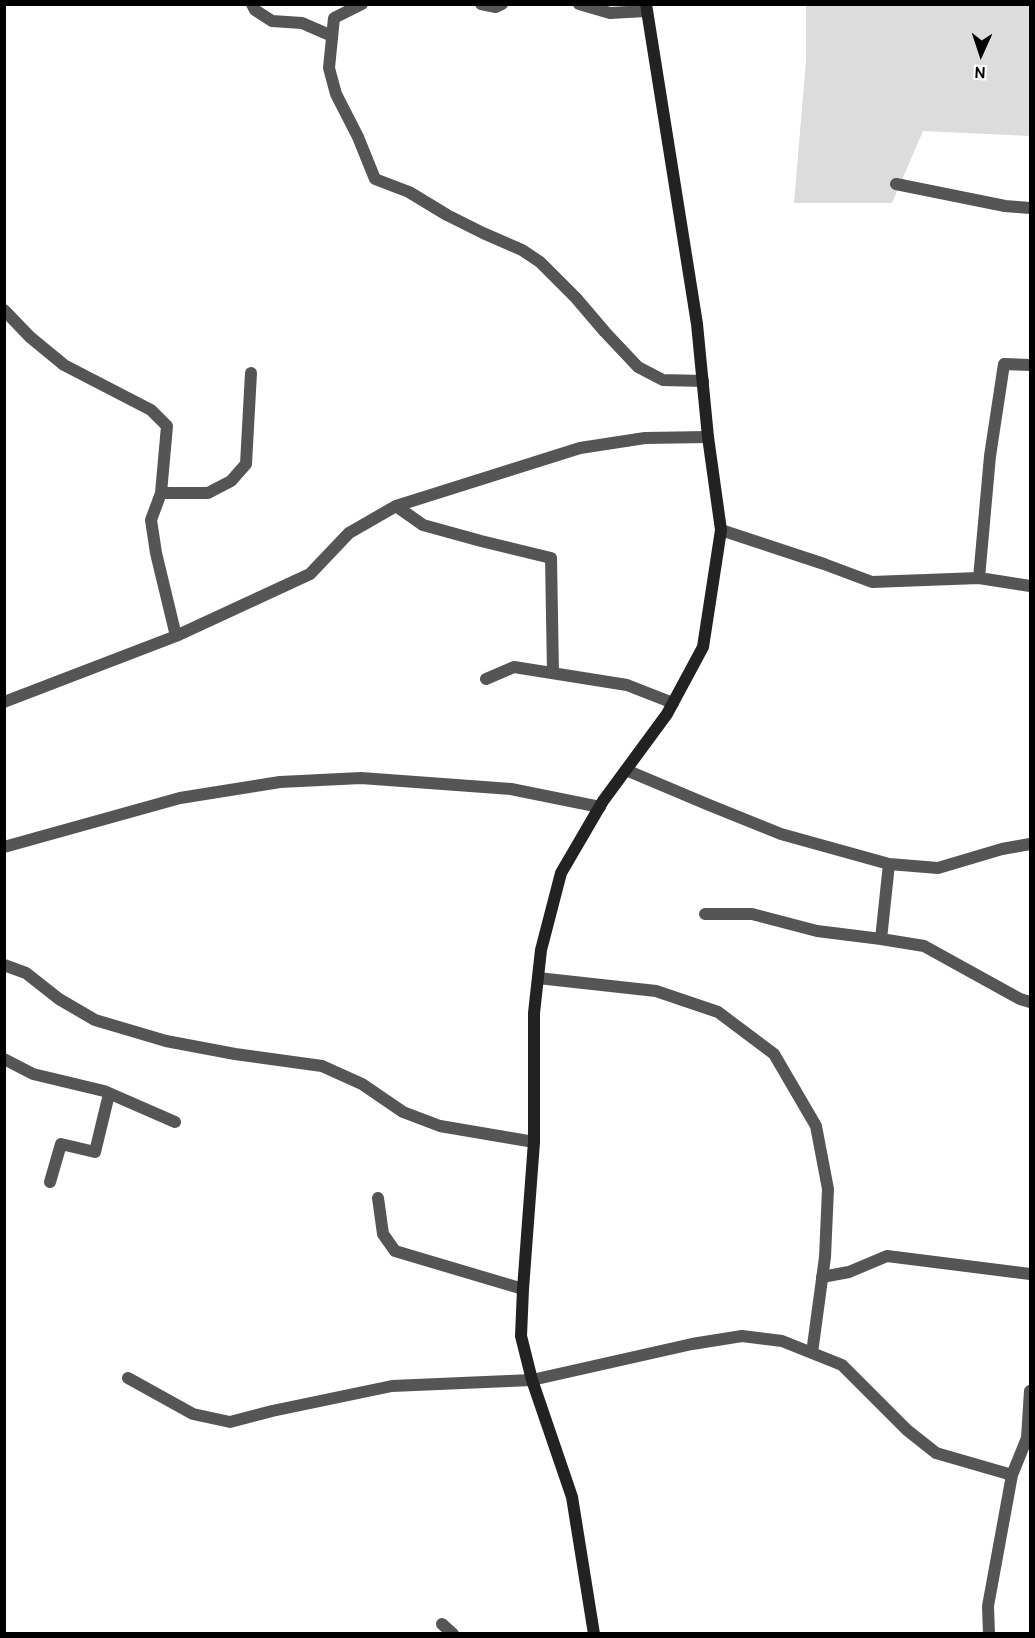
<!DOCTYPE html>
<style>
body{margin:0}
#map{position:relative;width:1035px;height:1638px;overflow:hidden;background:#fff;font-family:Cabin,sans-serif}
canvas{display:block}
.frame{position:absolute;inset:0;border:6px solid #000;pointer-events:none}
.north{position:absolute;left:951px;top:24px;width:60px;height:60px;-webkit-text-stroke:4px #fff;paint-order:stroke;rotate:183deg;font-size:16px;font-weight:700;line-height:24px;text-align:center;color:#000}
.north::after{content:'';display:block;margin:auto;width:21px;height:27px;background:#000;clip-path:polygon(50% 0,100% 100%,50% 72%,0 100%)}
</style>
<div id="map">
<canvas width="1035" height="1638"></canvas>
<div class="frame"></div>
<div class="north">N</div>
</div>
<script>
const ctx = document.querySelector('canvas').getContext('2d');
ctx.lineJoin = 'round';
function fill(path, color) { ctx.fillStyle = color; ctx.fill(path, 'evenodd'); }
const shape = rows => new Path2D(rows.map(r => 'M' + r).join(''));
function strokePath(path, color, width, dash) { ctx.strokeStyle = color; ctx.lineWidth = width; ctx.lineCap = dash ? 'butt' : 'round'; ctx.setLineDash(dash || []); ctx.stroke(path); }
fill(shape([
 [806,5,1030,5,1030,136,923,131,892,203,794,203,806,61]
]), '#dcdcdc');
strokePath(shape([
 [252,4,255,10,272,21,302,23,332,36],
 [362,4,334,18,329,68,336,94,358,137,375,179,409,192,447,215,483,233,522,250,540,262,576,298,605,332,638,367,663,380,703,381],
 [481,4,496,7,502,4],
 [579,4,610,13,646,11],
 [896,184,1005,206,1030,208],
 [4,310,30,337,64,365,151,410,167,426,161,493,151,520,156,553,176,636],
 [161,493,208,493,231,481,246,464,251,373],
 [396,506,423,525,481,541,551,558,553,673],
 [721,530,824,564,872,582,979,578,1030,586],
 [979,578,990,456,1004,364,1030,365],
 [486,679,514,667,627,685,673,703],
 [4,702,176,636,310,574,349,533,396,506,580,448,645,438,708,437],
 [626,770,709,805,781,834,889,864,938,868,1002,849,1030,844],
 [4,847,180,798,280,782,361,778,511,789,600,807],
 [889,864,881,939,924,946,1020,999,1030,1002],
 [705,914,752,914,817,931,881,939],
 [4,965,26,973,59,999,95,1020,166,1041,235,1054,322,1066,362,1084,403,1112,440,1126,534,1142],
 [538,978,656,991,718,1012,774,1054,816,1126,828,1189,825,1257,812,1353],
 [4,1059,33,1074,104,1091,175,1122],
 [50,1182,61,1144,95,1152,109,1094],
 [378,1198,383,1234,395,1251,523,1289],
 [822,1277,849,1272,887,1256,1030,1274],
 [128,1378,193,1414,230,1422,272,1411,392,1386,532,1380,692,1344,742,1336,782,1341,842,1365,907,1430,936,1453,1012,1475],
 [442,1624,453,1634],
 [989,1634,988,1606,1012,1475,1027,1438,1030,1391]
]), '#555', 12);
strokePath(shape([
 [594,1634,572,1497,532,1380,521,1336,523,1289,534,1142,534,1013,541,950,561,873,603,801,667,714,703,647,721,530,708,437,697,324,646,4]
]), '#222', 12);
</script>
